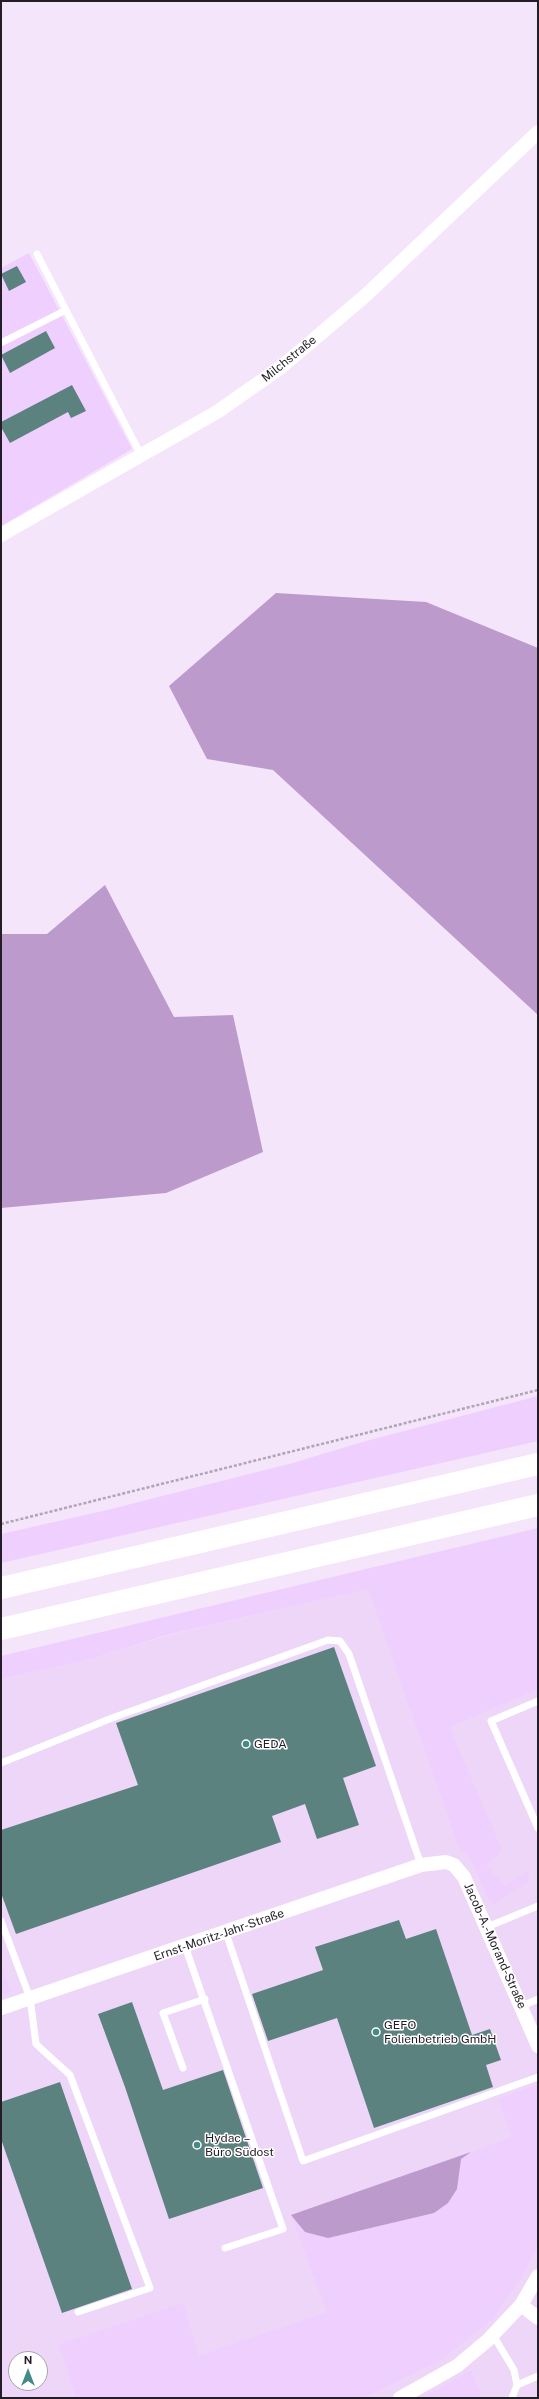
<!DOCTYPE html>
<meta charset="utf-8">
<style>
body{margin:0}
#map{position:relative;width:539px;height:2399px;overflow:hidden;background:#f4e5fb;font-family:"Public Sans",sans-serif}
canvas{display:block}
.frame{position:absolute;inset:0;border:2px solid #241d27;pointer-events:none}
.north{position:absolute;left:8px;top:2351px;width:40px;height:40px;box-sizing:border-box;background:#fff;border:1px solid #a7a5a9;border-radius:50%;rotate:0deg;font-size:11px;font-weight:700;line-height:16px;text-align:center;color:#241d27}
.north::after{content:'';display:block;margin:auto;width:14px;height:18px;background:#438b87;clip-path:polygon(50% 0,100% 100%,50% 72%,0 100%)}
</style>
<div id="map">
<canvas width="539" height="2399"></canvas>
<div class="frame"></div>
<div class="north">N</div>
</div>
<script>
const ctx = document.querySelector('canvas').getContext('2d');
ctx.lineJoin = 'round';
function fill(path, color) { ctx.fillStyle = color; ctx.fill(path, 'evenodd'); }
const shape = rows => new Path2D(rows.map(r => 'M' + r).join(''));
function strokePath(path, color, width, dash) { ctx.strokeStyle = color; ctx.lineWidth = width; ctx.lineCap = dash ? 'butt' : 'round'; ctx.setLineDash(dash || []); ctx.stroke(path); }
function drawText(font, color, halo, rows, align = 'center') {
  ctx.font = font + ' "Public Sans",sans-serif'; ctx.lineWidth = 3; ctx.setLineDash([]); ctx.textBaseline = 'middle'; ctx.strokeStyle = halo; ctx.fillStyle = color; for (const [text, x, y, turn = 0] of rows) {
    ctx.save(); ctx.translate(x, y); ctx.rotate((+turn || 0) * Math.PI / 180); ctx.textAlign = isNaN(turn) ? turn : align; if (halo) ctx.strokeText(text, 0, 0); ctx.fillText(text, 0, 0); ctx.restore();
  }
}
fill(shape([
 [538,1549,538,2398,1,2398,1,1679,89,1659,169,1635],
 [16,2359,40,2359,40,2383,16,2383]
]), '#edd6f8');
fill(shape([
 [29,253,132,449,1,526,1,268],
 [538,1396,538,1441,1,1563,1,1534,103,1511,289,1464,366,1441],
 [538,1528,538,1689,449,1727,502,1850,486,1867,506,1886,528,1871,529,1882,494,1904,489,1899,469,1855,459,1847,368,1589,167,1635,90,1659,1,1679,1,1656],
 [1,1964,11,1992,1,1996],
 [538,2084,538,2245,522,2277,491,2320,444,2358,363,2398,76,2398,59,2344,183,2303,199,2356,327,2312,291,2215,305,2232,457,2189,461,2159,471,2152,512,2137,498,2099],
 [471,2370,482,2398,422,2398]
]), '#efcffe');
fill(shape([
 [276,593,426,602,538,648,538,1015,273,770,207,759,169,686],
 [105,885,174,1017,233,1015,263,1152,166,1193,1,1208,1,934,47,934],
 [471,2152,461,2159,457,2189,448,2203,434,2213,328,2238,305,2232,291,2215]
]), '#bc9acc');
fill(shape([
 [17,266,26,282,9,291,1,274],
 [46,331,55,348,10,373,1,355],
 [72,385,86,411,71,418,68,412,10,443,1,427,1,422],
 [334,1647,376,1766,343,1778,359,1825,317,1839,305,1804,272,1816,281,1842,16,1934,1,1893,1,1830,138,1785,116,1723],
 [399,1920,406,1939,436,1929,472,2035,490,2029,501,2060,486,2065,493,2087,374,2128,337,2018,268,2041,252,1994,323,1970,315,1947],
 [132,2002,163,2090,223,2070,263,2188,169,2219,125,2087,98,2014],
 [60,2082,132,2289,62,2313,1,2139,1,2102]
]), '#5c827f');
strokePath(shape([
 [1,1524,538,1390]
]), '#b1a4b6', 2.5, [3, 2]);
strokePath(shape([
 [37,254,141,455],
 [1,343,66,310],
 [538,1701,491,1721,538,1828],
 [1,1763,112,1718,328,1640,340,1641,349,1654,421,1865],
 [1,1921,30,1998,36,2044,70,2075,150,2288,78,2312],
 [487,1927,538,1906],
 [226,1933,303,2161,538,2077],
 [185,1946,283,2229,225,2248],
 [522,2006,538,1999],
 [183,2068,163,2013,205,1999],
 [493,2335,514,2370,517,2385,512,2398],
 [517,2385,538,2376]
]), '#fff', 7);
strokePath(shape([
 [1,535,217,412,280,368,365,296,538,132],
 [1,2008,421,1865,446,1862,454,1865,464,1877,538,2046],
 [521,2305,538,2318],
 [400,2398,457,2366,488,2340,521,2305,538,2276]
]), '#fff', 14);
strokePath(shape([
 [1,1588,538,1464],
 [1,1629,538,1505]
]), '#fff', 22);
for (const [x, y, r, color] of [
 [246,1744,4,"#438b87"],
 [376,2032,4,"#438b87"],
 [197,2145,4,"#438b87"]
]) { const dot = new Path2D(); dot.arc(x, y, r, 0, 2 * Math.PI); ctx.fillStyle = color; ctx.fill(dot); strokePath(dot, '#fff', 1.5); }
drawText('12px', '#241d27', '#fff', [
 ["Milchstraße",289,359,-39],
 ["Ernst-Moritz-Jahr-Straße",219,1935,-19],
 ["Jacob-A.-Morand-Straße",495,1946,66]
]);
drawText('12px', '#241d27', '#fff', [
 ["GEDA",254,1744],
 ["GEFO",384,2025],
 ["Folienbetrieb GmbH",384,2039],
 ["Hydac –",205,2138],
 ["Büro Südost",205,2152]
], 'left');
</script>
